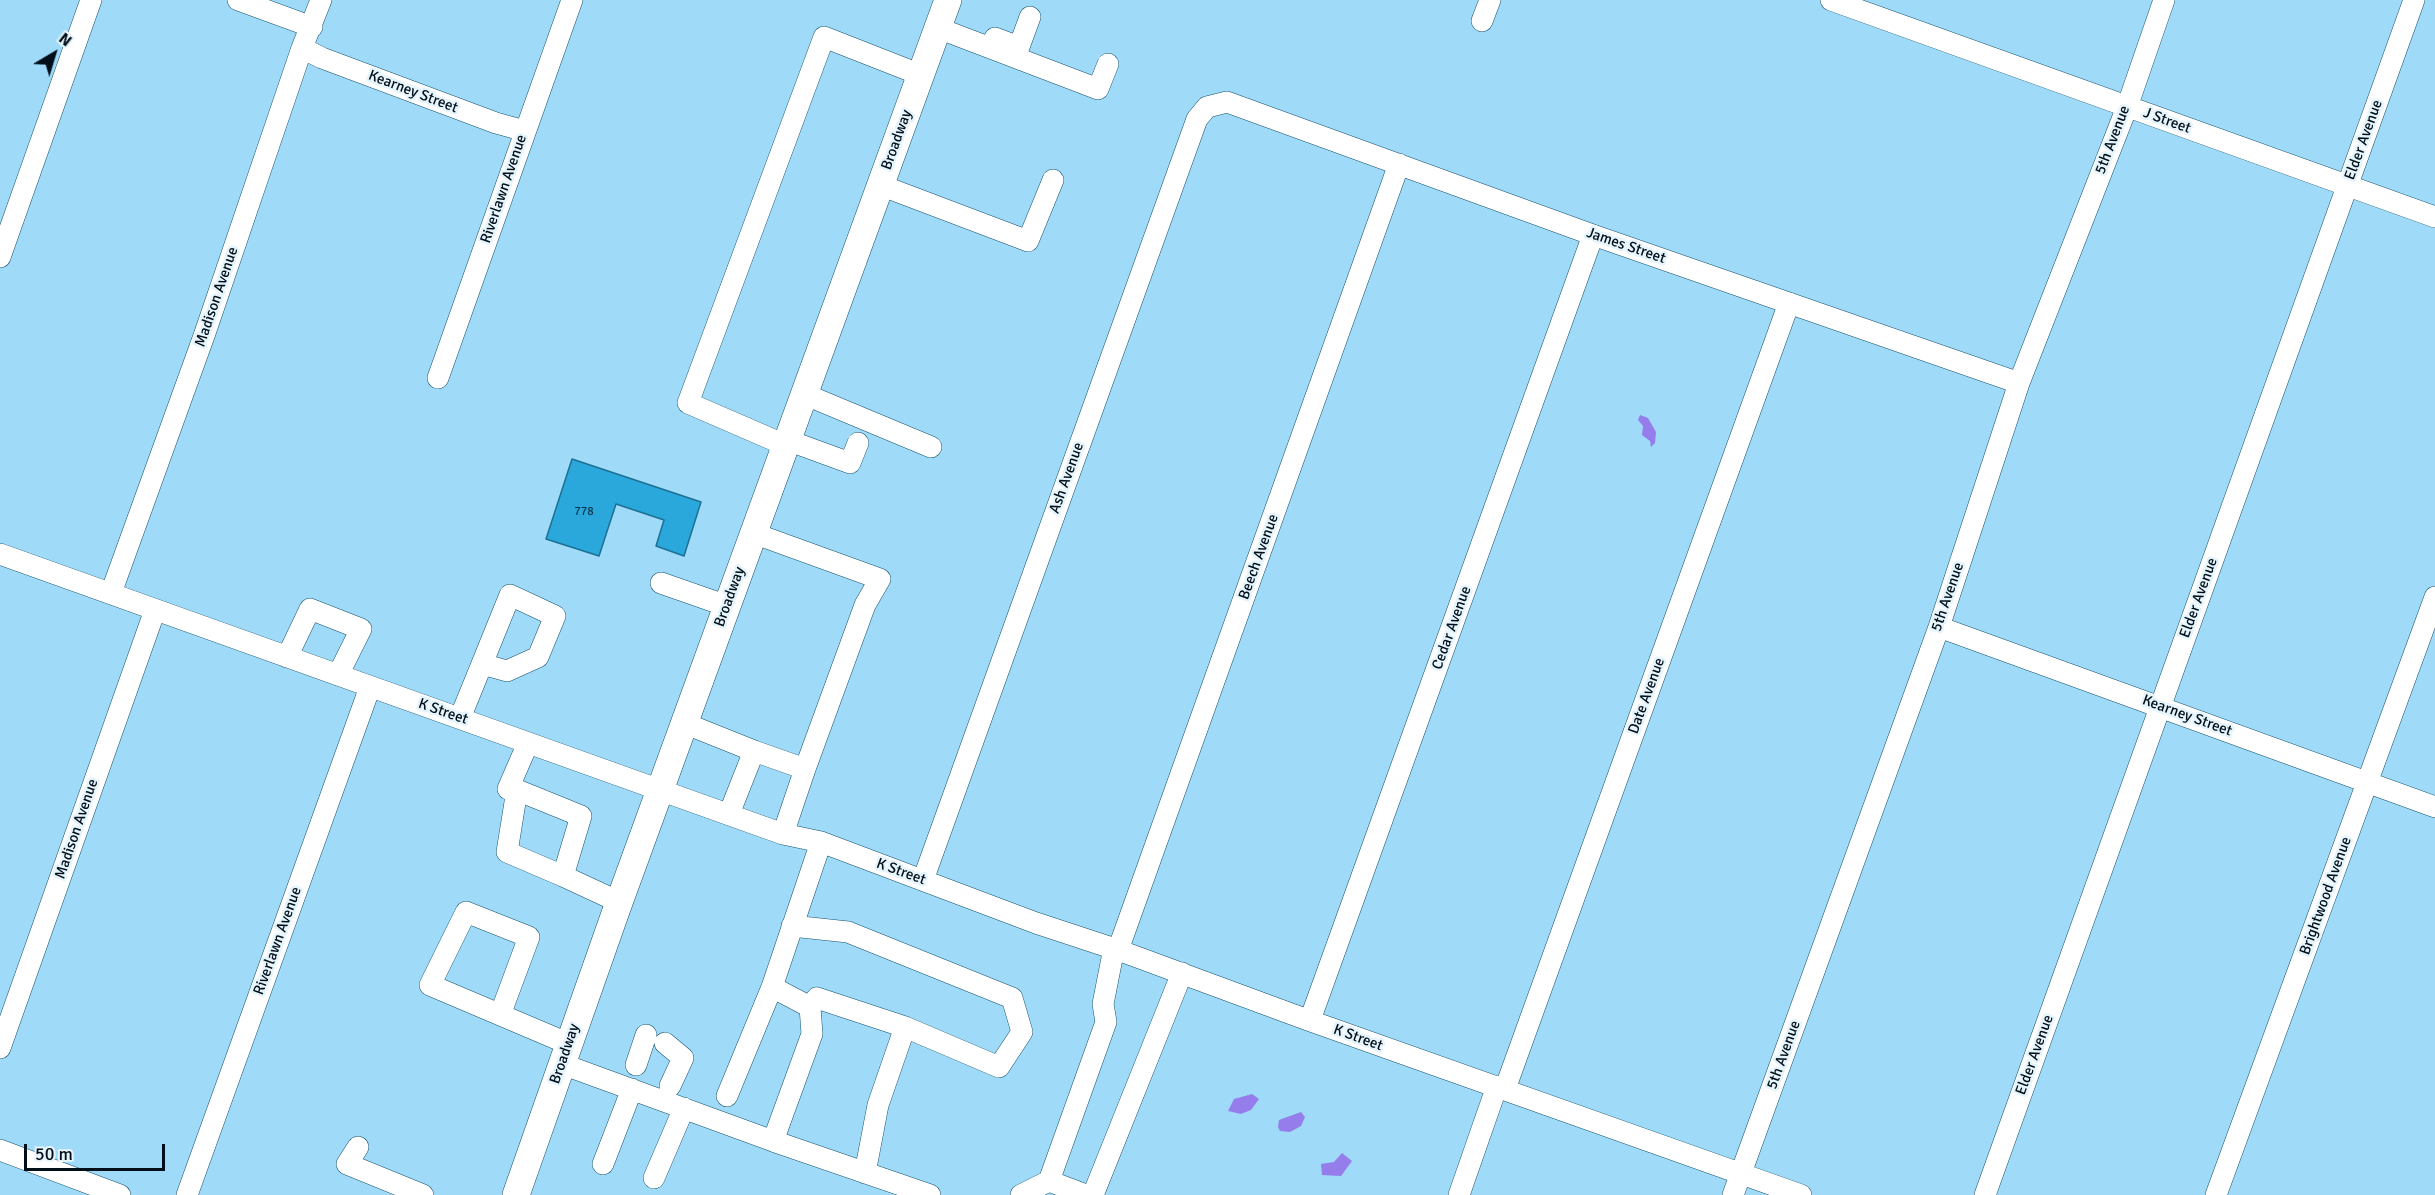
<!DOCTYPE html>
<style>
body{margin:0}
#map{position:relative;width:2435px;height:1195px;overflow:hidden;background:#9fdaf9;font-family:Signika,sans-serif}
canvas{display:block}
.north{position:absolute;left:24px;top:24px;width:60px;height:60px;-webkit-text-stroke:4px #e6f4fc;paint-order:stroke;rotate:38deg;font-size:16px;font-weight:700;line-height:24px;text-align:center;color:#000f1a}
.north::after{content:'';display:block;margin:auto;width:21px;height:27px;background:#000f1a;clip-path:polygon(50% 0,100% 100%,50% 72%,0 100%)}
.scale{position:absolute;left:24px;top:1144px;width:141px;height:27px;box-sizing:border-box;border:3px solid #000f1a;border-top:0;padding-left:8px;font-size:18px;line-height:21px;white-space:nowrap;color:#000f1a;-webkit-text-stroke:4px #e6f4fc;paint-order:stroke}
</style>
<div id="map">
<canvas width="2435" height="1195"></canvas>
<div class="north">N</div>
<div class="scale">50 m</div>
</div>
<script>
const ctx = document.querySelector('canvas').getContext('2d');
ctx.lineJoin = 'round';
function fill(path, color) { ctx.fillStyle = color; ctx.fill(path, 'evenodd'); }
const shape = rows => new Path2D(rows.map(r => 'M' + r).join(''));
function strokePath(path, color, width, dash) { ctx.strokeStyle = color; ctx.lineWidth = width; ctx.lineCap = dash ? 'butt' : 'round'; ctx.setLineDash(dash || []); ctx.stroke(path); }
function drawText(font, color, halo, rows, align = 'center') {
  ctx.font = font + ' Signika,sans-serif'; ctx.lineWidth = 5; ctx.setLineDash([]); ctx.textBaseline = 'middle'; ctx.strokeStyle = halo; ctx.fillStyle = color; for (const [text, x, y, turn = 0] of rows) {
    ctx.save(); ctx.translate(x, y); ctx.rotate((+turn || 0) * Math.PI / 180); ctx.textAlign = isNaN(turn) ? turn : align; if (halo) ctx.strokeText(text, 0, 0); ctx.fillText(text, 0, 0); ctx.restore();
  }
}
fill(shape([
 [1640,415,1648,418,1656,432,1655,443,1651,447,1650,441,1642,435,1643,426,1638,420],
 [1252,1094,1259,1099,1251,1110,1241,1114,1228,1111,1234,1099],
 [1301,1112,1305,1117,1301,1126,1290,1132,1280,1131,1278,1127,1279,1120],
 [1342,1153,1352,1161,1341,1176,1322,1175,1321,1164,1334,1162]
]), '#957dec');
const building = shape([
 [572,459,701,502,684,556,656,546,664,520,616,504,599,556,546,539,572,459]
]);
fill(building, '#2aa8dc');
strokePath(building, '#1d7093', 1.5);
const minor = shape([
 [238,0,312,27],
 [1831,0,2435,217],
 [1482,21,1490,0],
 [938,28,1098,89,1108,64],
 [995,38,1019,47,1030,17],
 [302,48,322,58,496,123,525,131],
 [880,185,1028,241,1053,180],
 [0,257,91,0],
 [438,378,572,0],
 [804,394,931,447],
 [787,440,850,463,858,443],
 [785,445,688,403,824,37,921,75],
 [753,533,880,579,865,605,805,769],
 [0,554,783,834,821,842,1036,923,1118,950,1305,1019,1801,1195],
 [661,583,727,606],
 [111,593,205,333,302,48,321,0],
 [1939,627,2435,807],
 [287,657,310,609,361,629,338,675],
 [460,718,510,595,555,616,538,657,507,671,482,664],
 [684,723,754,751,729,814],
 [528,743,508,789,517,790,581,816,563,876,619,902],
 [754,751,805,769,783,834],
 [517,790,507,852,563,876],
 [923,880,1197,119,1207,107,1227,102,1593,235,2019,383],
 [792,926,848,932,1012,998,1022,1032,999,1067,905,1027],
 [1118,950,1399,164],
 [810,1007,817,998,905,1027,878,1105,865,1173],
 [500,1015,529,937,466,912,430,985,569,1044],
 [1310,1020,1593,235],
 [665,1043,683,1058,670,1086],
 [0,1048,155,610],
 [562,1064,773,1141,812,1034,810,1007,772,987],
 [636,1065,646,1035],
 [1505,1089,1789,303],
 [727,1096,772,987,821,842],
 [773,1141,930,1195],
 [358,1147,347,1164,423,1195],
 [0,1150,120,1195],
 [603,1164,632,1089],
 [654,1178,684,1108],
 [1049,1181,1106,1022,1103,1004,1114,948],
 [187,1195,370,687],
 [1021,1195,1049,1181,1086,1195],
 [1093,1195,1182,973],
 [1459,1195,1497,1086],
 [1733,1195,1939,627,2019,383,2127,107,2164,0],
 [1985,1195,2414,0],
 [2216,1195,2435,597]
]);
const major = shape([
 [516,1195,617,908,948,0]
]);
strokePath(minor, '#15536d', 22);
strokePath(major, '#15536d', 28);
strokePath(minor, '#fff', 21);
strokePath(major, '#fff', 27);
drawText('12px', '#0a354a', null, [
 ["778",584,512]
]);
drawText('15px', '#000f1a', '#e6f4fc', [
 ["Kearney Street",413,92,21],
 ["J Street",2167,121,20],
 ["Broadway",897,140,-70],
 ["5th Avenue",2113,140,-69],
 ["Elder Avenue",2364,140,-70],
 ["Riverlawn Avenue",504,189,-71],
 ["James Street",1626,246,19],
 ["Madison Avenue",217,297,-71],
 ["Ash Avenue",1067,478,-70],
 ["Beech Avenue",1259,557,-70],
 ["Broadway",730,597,-70],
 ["5th Avenue",1948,597,-71],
 ["Elder Avenue",2199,598,-70],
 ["Cedar Avenue",1452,628,-70],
 ["Date Avenue",1647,696,-70],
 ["K Street",443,712,19],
 ["Kearney Street",2187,716,20],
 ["Madison Avenue",77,829,-71],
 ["K Street",901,872,20],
 ["Brightwood Avenue",2326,896,-70],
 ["Riverlawn Avenue",278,941,-70],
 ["K Street",1358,1038,20],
 ["Broadway",565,1054,-71],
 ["5th Avenue",1784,1055,-70],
 ["Elder Avenue",2035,1055,-70]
]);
</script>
